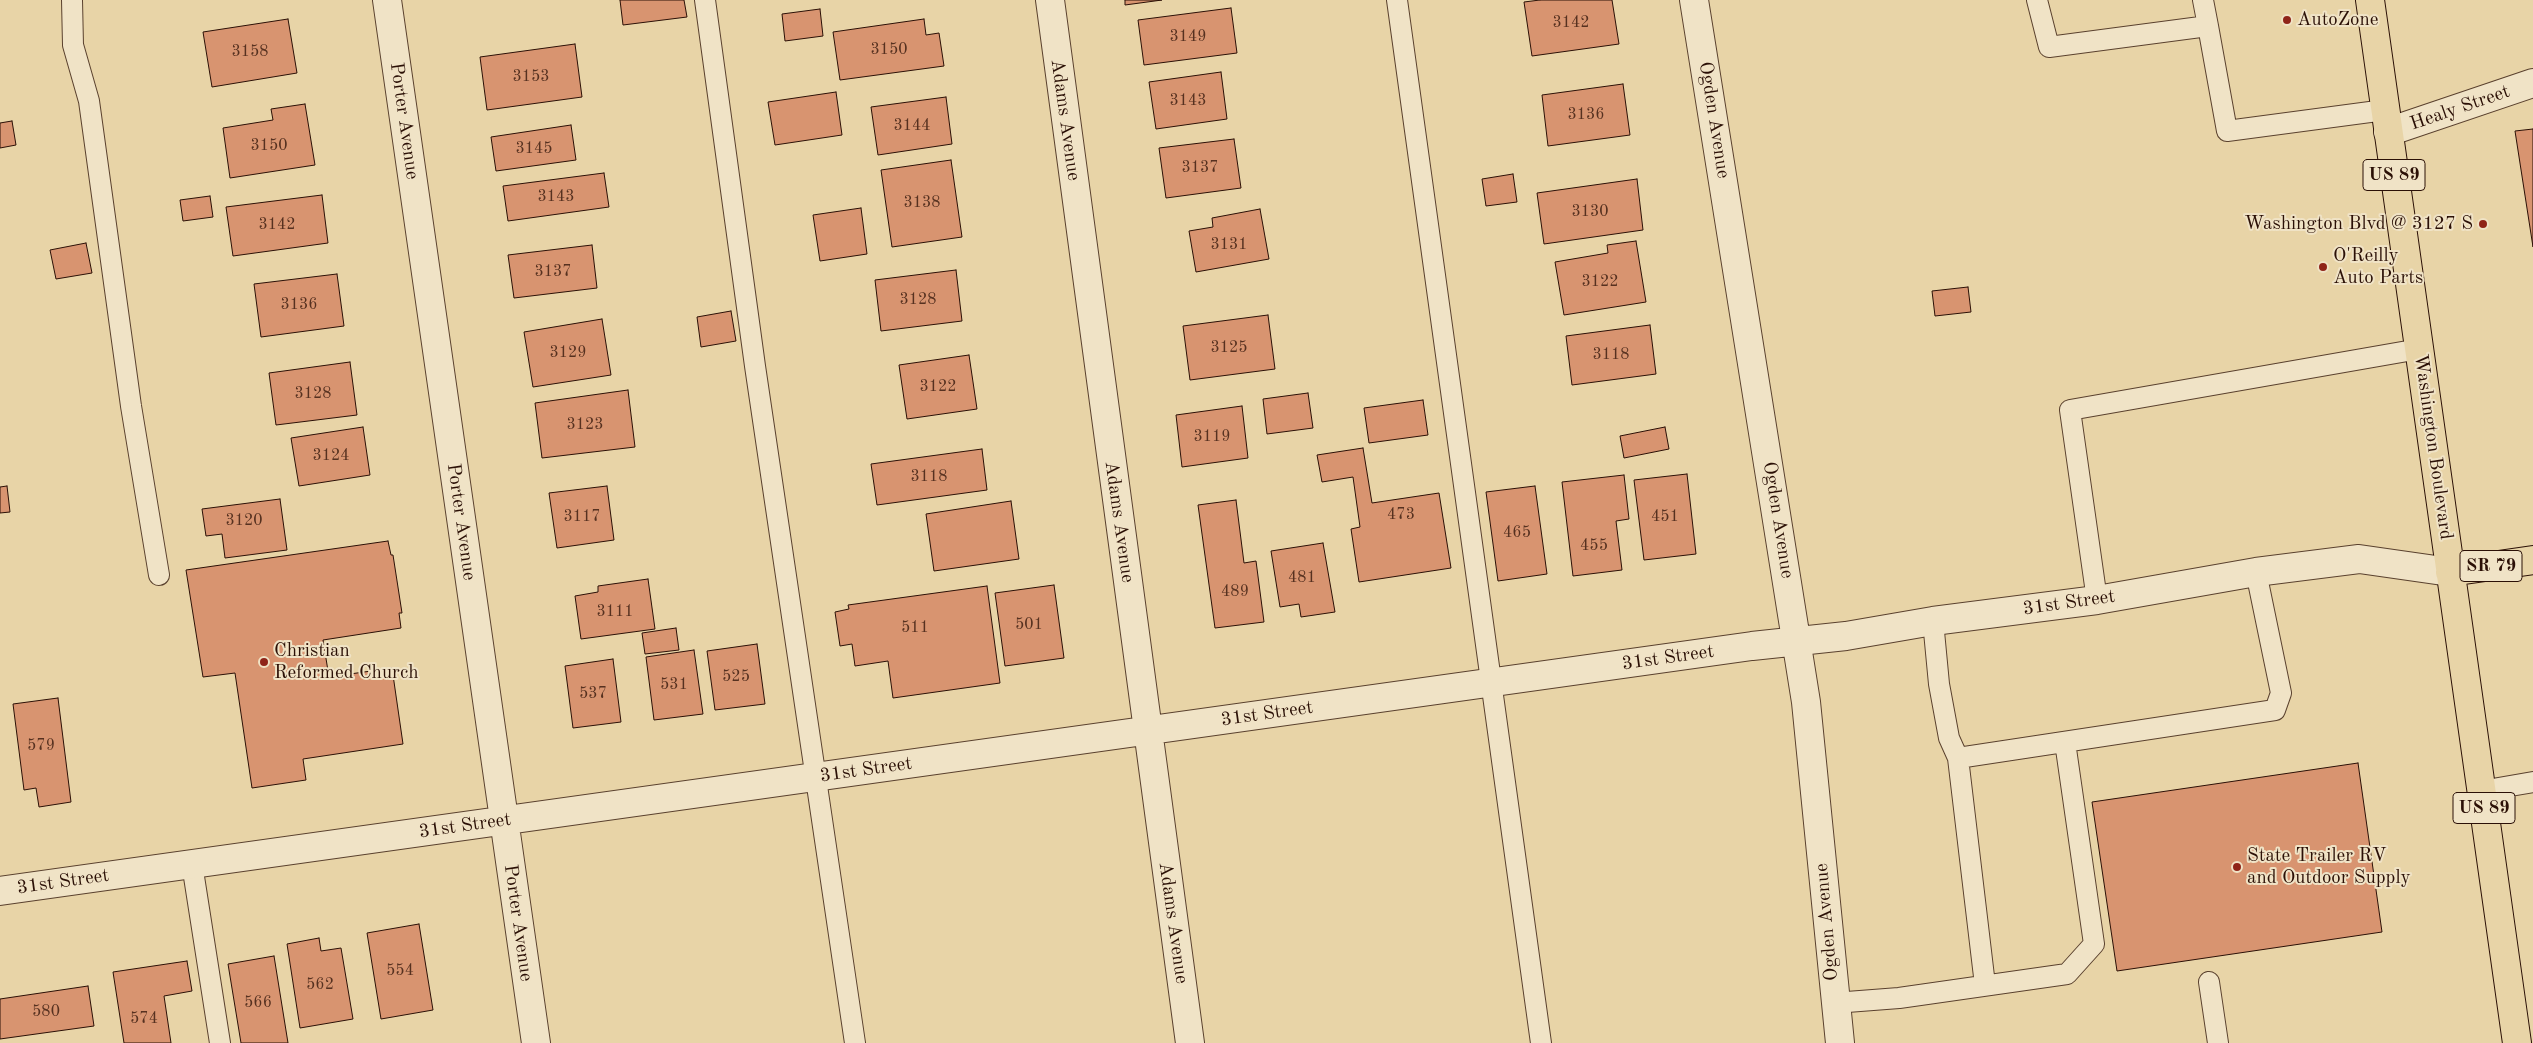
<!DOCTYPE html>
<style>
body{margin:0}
canvas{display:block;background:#e8d4a7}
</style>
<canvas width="2533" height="1043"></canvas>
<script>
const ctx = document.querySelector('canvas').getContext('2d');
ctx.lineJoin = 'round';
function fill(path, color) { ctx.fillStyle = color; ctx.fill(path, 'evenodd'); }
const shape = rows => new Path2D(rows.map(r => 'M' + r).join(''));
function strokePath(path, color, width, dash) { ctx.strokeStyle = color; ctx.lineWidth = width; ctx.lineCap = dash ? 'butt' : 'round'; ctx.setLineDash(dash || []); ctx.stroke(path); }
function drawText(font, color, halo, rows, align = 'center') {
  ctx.font = font + ' "Old Standard TT",serif'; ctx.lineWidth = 4; ctx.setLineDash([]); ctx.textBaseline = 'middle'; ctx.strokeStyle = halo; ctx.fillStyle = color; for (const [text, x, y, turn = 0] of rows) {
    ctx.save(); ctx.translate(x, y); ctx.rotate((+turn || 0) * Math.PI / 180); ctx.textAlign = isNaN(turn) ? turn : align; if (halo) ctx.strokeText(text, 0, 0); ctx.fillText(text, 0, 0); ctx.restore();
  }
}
const building = shape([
 [620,0,684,0,687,17,623,25,620,0],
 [1125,0,1162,0,1125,5,1125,0],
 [1540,0,1612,0,1619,44,1532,56,1524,2,1540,0],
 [1231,8,1237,53,1144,65,1138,20,1231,8],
 [820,9,823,36,785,41,782,14,820,9],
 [288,19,297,73,212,87,203,32,288,19],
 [924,19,926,35,939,33,944,66,840,80,833,32,924,19],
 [575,44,582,97,487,110,480,57,575,44],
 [1221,72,1227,119,1156,129,1149,82,1221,72],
 [1623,84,1630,135,1548,146,1542,95,1623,84],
 [836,92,842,135,775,145,768,102,836,92],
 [946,97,952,144,878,155,871,107,946,97],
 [305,104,315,165,230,178,223,128,273,120,271,109,305,104],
 [12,121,16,145,0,148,0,123,12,121],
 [571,125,576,160,496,171,491,137,571,125],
 [2533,129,2533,247,2515,131,2533,129],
 [1234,139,1241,188,1166,198,1159,148,1234,139],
 [951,160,962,237,892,247,881,170,951,160],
 [604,173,609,207,508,221,503,186,604,173],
 [1513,174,1517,202,1486,206,1482,179,1513,174],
 [1637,179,1643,230,1544,244,1537,193,1637,179],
 [322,195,328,243,233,256,226,207,322,195],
 [210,196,213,217,183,221,180,200,210,196],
 [861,208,867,254,820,261,813,215,861,208],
 [1260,209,1269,259,1196,272,1189,231,1213,227,1212,218,1260,209],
 [1636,241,1646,302,1564,315,1555,262,1608,253,1607,245,1636,241],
 [86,243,92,273,56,279,50,250,86,243],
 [592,245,597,288,514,298,508,255,592,245],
 [956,270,962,321,881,331,875,280,956,270],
 [337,274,344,326,261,337,254,284,337,274],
 [1968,287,1971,312,1935,316,1932,291,1968,287],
 [731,311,736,341,701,347,697,317,731,311],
 [1268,315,1275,369,1190,380,1183,326,1268,315],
 [602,319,611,375,533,387,524,332,602,319],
 [1650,325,1656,374,1572,385,1566,336,1650,325],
 [969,355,977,409,907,419,899,365,969,355],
 [350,362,357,415,276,425,269,373,350,362],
 [628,390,635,447,542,458,535,403,628,390],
 [1308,393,1313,428,1267,434,1263,399,1308,393],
 [1423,400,1428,435,1369,443,1364,408,1423,400],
 [1242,406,1248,458,1182,467,1176,415,1242,406],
 [363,427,370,475,299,486,291,438,363,427],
 [1665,427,1669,449,1624,458,1620,436,1665,427],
 [1363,448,1372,503,1439,493,1451,568,1359,582,1351,529,1360,527,1353,477,1322,482,1317,455,1363,448],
 [982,449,987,490,877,505,871,464,982,449],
 [1687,474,1696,554,1644,560,1634,480,1687,474],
 [1624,475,1629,519,1616,521,1622,570,1573,576,1562,482,1624,475],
 [7,486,10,512,0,513,0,487,7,486],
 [607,486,614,540,557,548,549,493,607,486],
 [1535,486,1547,574,1498,581,1486,492,1535,486],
 [280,499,287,550,225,558,222,534,206,536,202,509,280,499],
 [1236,500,1244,563,1256,561,1264,622,1215,628,1198,505,1236,500],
 [1011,501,1019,559,934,571,926,514,1011,501],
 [388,541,391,555,393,555,402,613,399,613,401,628,323,640,329,677,392,668,403,744,303,759,306,780,252,788,235,673,203,677,186,570,388,541],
 [1323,543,1335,612,1301,617,1299,604,1280,607,1271,551,1323,543],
 [648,579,655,629,581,639,575,596,598,592,598,586,648,579],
 [1054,585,1064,658,1005,666,995,593,1054,585],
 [987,586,1000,683,893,698,888,661,855,666,852,644,840,646,835,612,849,609,848,605,987,586],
 [676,628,679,650,645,654,642,633,676,628],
 [757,644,765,704,715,710,707,651,757,644],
 [694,650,703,714,654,720,646,657,694,650],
 [613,659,621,722,573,728,565,666,613,659],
 [58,698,71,802,39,807,36,788,24,790,13,704,58,698],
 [2358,763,2382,932,2117,971,2092,802,2358,763],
 [419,924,433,1010,381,1019,367,933,419,924],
 [319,938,321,951,341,948,353,1019,300,1028,287,944,319,938],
 [274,956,288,1043,241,1043,228,964,274,956],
 [187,961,192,991,164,996,171,1043,124,1043,113,972,187,961],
 [88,986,94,1026,0,1039,0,999,88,986]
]);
fill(building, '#d89470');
strokePath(building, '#2b1006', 1);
const service = shape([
 [72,0,73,45,89,101,131,406,159,575],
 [705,0,755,366,855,1043],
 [1397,0,1541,1043],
 [2037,0,2049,47,2208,26,2203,0],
 [2208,26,2227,131,2385,110],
 [2097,600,2070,410,2419,349],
 [1933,621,1939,684,1949,738,1958,758,2275,710,2281,693,2256,572],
 [1958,758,1985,985],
 [2481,791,2533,782],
 [192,864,220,1043],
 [2209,982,2218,1043],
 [1834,1003,1899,998,2067,974,2094,944,2065,742]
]);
const minor = shape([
 [387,0,536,1043],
 [1050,0,1190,1043],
 [1694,0,1806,702,1840,1043],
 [2388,132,2533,83],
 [0,891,1752,646,1846,636,1933,621,2097,600,2256,572,2359,559,2450,572]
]);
const primary = shape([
 [2370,0,2517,1043],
 [2450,572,2533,560]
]);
strokePath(service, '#5a412e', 22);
strokePath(minor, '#5a412e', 30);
strokePath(primary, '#2b1006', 30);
strokePath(service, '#f0e3c6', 20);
strokePath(minor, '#f0e3c6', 28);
strokePath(primary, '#e8d4a7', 28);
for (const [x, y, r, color] of [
 [2287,20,5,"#8f2418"],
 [2483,224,5,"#8f2418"],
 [2323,267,5,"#8f2418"],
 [264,662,5,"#8f2418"],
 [2237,867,5,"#8f2418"]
]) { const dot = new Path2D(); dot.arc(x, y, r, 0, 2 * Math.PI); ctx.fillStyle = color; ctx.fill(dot); strokePath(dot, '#f0e3c6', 2); }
drawText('16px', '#563120', null, [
 ["3142",1571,23],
 ["3149",1188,37],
 ["3150",889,50],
 ["3158",250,52],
 ["3153",531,77],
 ["3143",1188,101],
 ["3136",1586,115],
 ["3144",912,126],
 ["3150",269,146],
 ["3145",534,149],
 ["3137",1200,168],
 ["3143",556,197],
 ["3138",922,203],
 ["3130",1590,212],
 ["3142",277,225],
 ["3131",1229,245],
 ["3137",553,272],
 ["3122",1600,282],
 ["3128",918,300],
 ["3136",299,305],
 ["3125",1229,348],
 ["3129",568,353],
 ["3118",1611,355],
 ["3122",938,387],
 ["3128",313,394],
 ["3123",585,425],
 ["3119",1212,437],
 ["3124",331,456],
 ["3118",929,477],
 ["473",1401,515],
 ["3117",582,517],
 ["451",1665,517],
 ["3120",244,521],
 ["465",1517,533],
 ["455",1594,546],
 ["481",1302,578],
 ["489",1235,592],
 ["3111",615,612],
 ["501",1029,625],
 ["511",915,628],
 ["525",736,677],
 ["531",674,685],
 ["537",593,694],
 ["579",41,746],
 ["554",400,971],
 ["562",320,985],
 ["566",258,1003],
 ["580",46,1012],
 ["574",144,1019]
]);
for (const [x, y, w] of [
 [2394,175,62],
 [2491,566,62],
 [2484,808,62]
]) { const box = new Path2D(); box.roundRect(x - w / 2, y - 15.5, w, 31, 4); ctx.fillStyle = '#f0e3c6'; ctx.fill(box); strokePath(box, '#2b1006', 1); }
drawText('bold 18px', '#2b1006', null, [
 ["US 89",2394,175],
 ["SR 79",2491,566],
 ["US 89",2484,808]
]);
drawText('19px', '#2b1006', '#f0e3c6', [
 ["AutoZone",2297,20],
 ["Washington Blvd @ 3127 S",2473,224,"right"],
 ["O'Reilly",2333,256],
 ["Auto Parts",2333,278],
 ["Christian",274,651],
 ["Reformed Church",274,673],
 ["State Trailer RV",2247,856],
 ["and Outdoor Supply",2247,878]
], 'left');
drawText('19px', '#2b1006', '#f0e3c6', [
 ["Healy Street",2460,108,-19],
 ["Adams Avenue",1065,120,82],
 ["Ogden Avenue",1714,120,81],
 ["Porter Avenue",404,121,82],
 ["Washington Boulevard",2433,447,82],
 ["Ogden Avenue",1778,520,81],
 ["Porter Avenue",461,522,82],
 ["Adams Avenue",1119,522,82],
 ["31st Street",2069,603,-8],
 ["31st Street",1668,658,-8],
 ["31st Street",1267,714,-8],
 ["31st Street",866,770,-8],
 ["31st Street",465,826,-8],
 ["31st Street",63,882,-8],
 ["Ogden Avenue",1827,922,-95],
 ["Porter Avenue",518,923,82],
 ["Adams Avenue",1173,923,82]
]);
</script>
